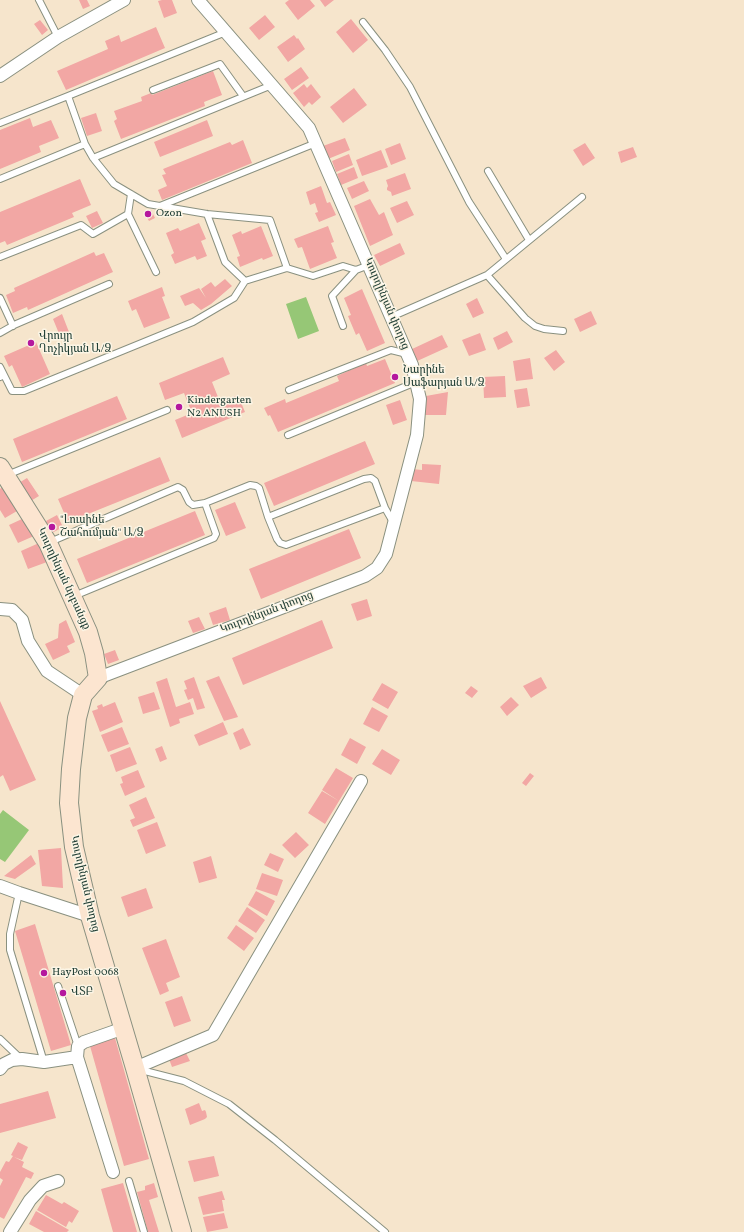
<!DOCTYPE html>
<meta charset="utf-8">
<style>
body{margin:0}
canvas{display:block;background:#f6e5cc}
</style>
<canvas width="744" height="1232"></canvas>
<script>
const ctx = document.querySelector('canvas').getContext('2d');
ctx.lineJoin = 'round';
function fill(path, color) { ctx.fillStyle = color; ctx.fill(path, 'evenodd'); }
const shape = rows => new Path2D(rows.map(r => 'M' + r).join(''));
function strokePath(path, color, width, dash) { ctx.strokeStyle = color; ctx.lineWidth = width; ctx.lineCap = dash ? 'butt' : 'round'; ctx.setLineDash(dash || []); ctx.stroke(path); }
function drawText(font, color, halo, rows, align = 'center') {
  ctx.font = font + ' Vollkorn,"Noto Serif Armenian",serif'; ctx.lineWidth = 3; ctx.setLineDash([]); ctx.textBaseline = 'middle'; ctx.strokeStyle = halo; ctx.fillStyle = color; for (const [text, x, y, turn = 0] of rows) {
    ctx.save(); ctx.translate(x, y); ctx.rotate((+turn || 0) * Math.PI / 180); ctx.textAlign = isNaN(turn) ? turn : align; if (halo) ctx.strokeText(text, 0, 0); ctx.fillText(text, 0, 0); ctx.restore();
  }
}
fill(shape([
 [306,297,319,331,298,339,286,304],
 [3,810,29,830,5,862,0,859,0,814]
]), '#96c776');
fill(shape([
 [79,0,87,0,90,6,83,9],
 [162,0,172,0,177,13,164,18,158,1],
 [289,0,310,0,315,6,298,20,285,3],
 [320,0,334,0,325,7],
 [265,15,275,27,259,40,249,28],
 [351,19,368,40,353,53,336,32],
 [40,20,48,30,42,35,34,24],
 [156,27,165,48,66,90,57,71,108,49,105,41,119,35,121,42],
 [294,35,297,39,298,38,305,49,288,62,277,47],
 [301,67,309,78,292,90,284,79],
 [213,71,222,95,204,102,205,106,121,139,114,121,117,119,114,111,142,101,141,97,151,93,152,95],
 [304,84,307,88,311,84,321,97,312,105,309,102,304,107,293,93],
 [354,88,367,105,343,123,330,107],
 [96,113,102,131,87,136,81,118],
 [30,118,33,127,51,120,59,138,39,146,41,152,0,169,0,130],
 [207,120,213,136,160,157,154,142],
 [345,138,350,150,328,159,323,146],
 [243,140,252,163,162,200,158,190,167,186,162,175,166,174,163,169,230,142,232,145],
 [400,143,406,159,391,165,385,149],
 [585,143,595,158,583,166,573,150],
 [633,147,637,157,621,163,618,152],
 [381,150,388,167,362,176,356,160],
 [349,154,353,165,336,172,332,161],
 [354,167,358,178,341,185,337,174],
 [405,173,411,189,392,196,391,192,387,190,387,188,388,186,386,180],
 [80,179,91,205,72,213,74,217,7,245,5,241,0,243,0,212],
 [364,181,369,191,352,199,347,188],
 [321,186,327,203,330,202,336,215,319,222,315,213,318,212,315,203,310,205,306,192],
 [370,199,379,215,384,212,393,235,370,246,354,206],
 [407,201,414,215,397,223,390,208],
 [151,210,155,218,149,221,145,214],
 [97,211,103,223,92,228,86,216],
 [199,223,206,239,201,241,207,256,197,260,195,256,175,264,171,255,174,253,166,233,178,228,180,231],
 [261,226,273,256,263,260,262,258,240,267,237,257,240,256,232,235,241,231,242,234],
 [328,226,334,242,331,243,337,258,310,269,302,247,298,248,294,239],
 [400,243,405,254,380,266,374,255],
 [94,252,96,256,104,253,113,272,28,310,27,307,13,313,6,295,15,291,14,288],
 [225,279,232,286,211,304,201,310,193,303,185,306,180,296,199,288,206,298,201,289,211,282,215,287],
 [162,287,165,296,162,297,170,318,144,328,136,309,132,311,128,301],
 [362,289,385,343,367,351,359,333,356,335,348,316,351,315,344,298],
 [477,298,484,313,473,318,466,304],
 [591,311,597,324,580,332,574,319],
 [62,314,69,332,60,336,53,319],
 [507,331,513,342,498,350,493,338],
 [480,333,486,350,469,356,462,340],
 [442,335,448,347,415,362,410,350],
 [36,342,50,374,22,387,12,365,9,367,4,356],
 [556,350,565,362,554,371,544,358],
 [223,357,230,374,212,382,220,402,238,395,245,412,182,438,175,420,192,413,184,393,165,400,159,383],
 [530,358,533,379,516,381,513,361],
 [385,359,395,383,278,432,270,415,268,416,264,408,285,399,286,403,339,381,337,376,366,363,367,366],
 [505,376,506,397,484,398,483,377],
 [527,388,530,406,517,408,514,390],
 [448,392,446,415,424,415,426,396],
 [117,396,127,419,22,462,13,439],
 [400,400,407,420,393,425,386,405],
 [365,441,375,464,274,506,264,483],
 [160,457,170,481,68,522,58,499],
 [422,464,441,465,439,484,411,481,412,469,422,470],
 [27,478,39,496,29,502,17,484],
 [2,487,17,511,5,518,0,510,0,489],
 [235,502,246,528,226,536,215,510],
 [195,511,205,535,87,583,77,559],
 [57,515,63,527,52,533,46,521],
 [22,519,34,536,18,543,9,525],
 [349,529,361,558,261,599,249,569],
 [39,543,47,562,28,569,21,551],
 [367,599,372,616,357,621,351,604],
 [226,607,230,620,213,625,209,613],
 [199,617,205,629,193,633,188,621],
 [66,620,75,642,67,646,70,652,53,660,45,644,58,638,59,624],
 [322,620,333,648,243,685,232,658],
 [115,650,119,660,108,664,104,654],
 [219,676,238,717,224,721,206,681],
 [194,677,205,708,197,710,193,698,188,700,184,690,187,689,184,681],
 [541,677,547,688,531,698,523,686],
 [167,678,176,707,190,702,194,714,179,719,180,723,170,727,156,682],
 [382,683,398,692,388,709,372,700],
 [471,686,478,691,472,698,465,693],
 [154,692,160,709,143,714,138,697],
 [511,697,519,705,507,716,500,707],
 [0,701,36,780,10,791,3,775,0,777],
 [115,702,123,722,100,732,92,711,98,709,97,706,102,704,103,707],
 [372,707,388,716,379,732,363,724],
 [223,722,228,734,199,746,194,735],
 [122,727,129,744,108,752,101,735],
 [243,728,251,745,240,750,233,733],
 [350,738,366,747,357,764,341,755],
 [162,746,167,759,160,762,155,749],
 [130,747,137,764,116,772,110,755],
 [382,749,400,760,391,775,372,764],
 [336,768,353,778,339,801,322,790],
 [138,770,145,787,125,796,120,784,123,783,121,777],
 [530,773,534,776,526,786,522,783],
 [322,791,339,801,325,824,308,813],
 [146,797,155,818,133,827,130,820,135,818,129,805],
 [157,822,166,846,146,854,137,830],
 [296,832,309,845,295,858,282,845],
 [61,848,63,888,42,886,38,850],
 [270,853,284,859,278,872,264,865],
 [31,855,36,864,15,879,4,876],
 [211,856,217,878,199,883,193,862],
 [262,873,283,880,277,896,256,889],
 [146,888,153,908,128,917,121,897],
 [256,891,275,901,267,916,248,905],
 [247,907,265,920,256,933,238,921],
 [35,924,71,1045,51,1051,15,931],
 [236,925,254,938,244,951,227,938],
 [166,939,180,977,166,983,169,991,160,995,142,948],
 [182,996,191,1021,174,1027,165,1002],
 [115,1038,149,1159,124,1166,90,1046],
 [186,1053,190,1061,172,1067,169,1059],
 [48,1091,56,1118,0,1133,0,1104],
 [199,1103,202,1111,205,1110,206,1112,207,1117,205,1119,190,1125,185,1109],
 [18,1142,28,1147,22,1160,14,1157,24,1162,22,1167,34,1173,31,1179,26,1177,4,1219,0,1217,0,1186,3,1180,0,1178,0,1172,6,1161,9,1162,13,1156,11,1155],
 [214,1156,219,1176,194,1182,188,1161],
 [123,1183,137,1232,113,1232,101,1189],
 [154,1183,158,1197,149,1200,159,1232,148,1232,137,1192,145,1190,145,1186],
 [222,1191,225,1200,222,1200,224,1211,203,1215,198,1197],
 [46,1195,62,1204,64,1202,79,1211,72,1223,69,1221,66,1227,37,1210],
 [36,1211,69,1230,67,1232,44,1232,29,1224],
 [224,1213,228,1228,207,1232,203,1217]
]), '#f2a7a4');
const lane = shape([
 [39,0,58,37],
 [363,22,385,50,410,87,469,202,506,259],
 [153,90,220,64,243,96],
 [68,96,85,144,93,158,114,184,148,204,207,214,270,220,287,268],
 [0,123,68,96,226,32],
 [93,158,272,85],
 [488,171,529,240],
 [0,179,85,144],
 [131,194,128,214,156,272],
 [160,206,316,143],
 [207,214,225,262,245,281,287,268,313,276,343,266,356,270,369,265],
 [0,257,81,225,93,234,128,214],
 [487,275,525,318,535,326,544,329,563,331],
 [0,298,13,326],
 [391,317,487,275,582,197],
 [343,326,332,296,356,270],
 [0,333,14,325,109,284],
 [0,367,4,375],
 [0,377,4,375,12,391,24,391,193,322,234,298,245,281],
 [289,390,391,350,407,354],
 [288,435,416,382],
 [7,475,167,410],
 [268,517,277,539,280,543,286,545,385,508],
 [50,542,178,487,183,490,189,502,193,505,205,503,250,485,256,486,259,488,268,517,364,479,371,478,375,481,385,508,393,522],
 [74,596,214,538,216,534,205,503],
 [19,893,10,934,10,950,44,1062],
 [58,986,78,1046],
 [0,1039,21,1059],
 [137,1069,184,1081,229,1104,275,1140,385,1232],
 [129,1181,144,1232]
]);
const street = shape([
 [0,76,58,37,124,0],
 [0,609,12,610,22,620,28,641,47,671,83,695],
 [98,678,365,576,377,568,386,554,417,435,420,399,412,365,309,128,198,0],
 [0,886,19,893,90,916],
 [77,1057,113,1172],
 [135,1068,213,1035,361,781],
 [0,1069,4,1064,12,1060,22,1059,44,1062,77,1057,78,1046,84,1042,124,1028],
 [10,1232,30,1200,43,1186,58,1181]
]);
const secondary = shape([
 [0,467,48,543,88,632,94,653,98,678,83,695,77,718,71,769,69,803,74,847,90,916,135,1068,182,1232]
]);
strokePath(lane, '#8a9180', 8);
strokePath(street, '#8a9180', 14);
strokePath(secondary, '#8a9180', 20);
strokePath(lane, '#fff', 6);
strokePath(street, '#fff', 12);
strokePath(secondary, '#fce5d0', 18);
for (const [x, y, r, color] of [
 [148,214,4,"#b5179e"],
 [31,343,4,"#b5179e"],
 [395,377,4,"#b5179e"],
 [179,407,4,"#b5179e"],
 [52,527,4,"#b5179e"],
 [44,973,4,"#b5179e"],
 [63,993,4,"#b5179e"]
]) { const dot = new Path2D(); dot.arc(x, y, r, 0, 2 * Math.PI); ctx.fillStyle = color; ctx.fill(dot); strokePath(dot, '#fcf5e5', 1.5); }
drawText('11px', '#1f3d34', '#fcf5e5', [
 ["Ozon",156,214],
 ["Վրույր",39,337],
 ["Ղոչիկյան Ա/Ձ",39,350],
 ["Նարինե",403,371],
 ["Սաֆարյան Ա/Ձ",403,384],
 ["Kindergarten",187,401],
 ["N2 ANUSH",187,414],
 ["\"Լուսինե",60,521],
 ["Շահումյան\" Ա/Ձ",60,534],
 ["HayPost 0068",52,973],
 ["ՎՏԲ",71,993]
], 'left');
drawText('11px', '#1f3d34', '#fcf5e5', [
 ["Կուրղինյան փողոց",386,304,67],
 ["Կուրղինյան նրբանցք",63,579,65],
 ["Կուրղինյան փողոց",267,613,-21],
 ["Կուրղինյան փողոց",84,884,77]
]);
</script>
